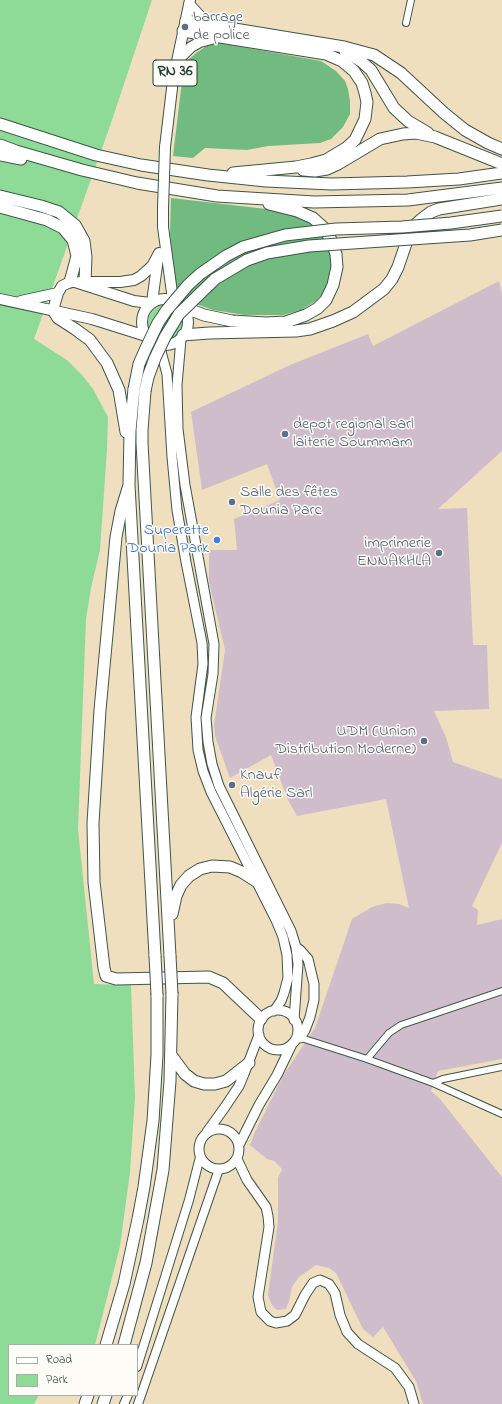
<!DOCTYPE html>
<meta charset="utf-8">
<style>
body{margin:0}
#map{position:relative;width:502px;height:1404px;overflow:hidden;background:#efdfbf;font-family:"Indie Flower",sans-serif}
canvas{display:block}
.legend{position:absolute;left:8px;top:1344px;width:130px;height:52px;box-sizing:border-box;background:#fdfcf7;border:1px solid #a4b0a9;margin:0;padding:5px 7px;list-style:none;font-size:12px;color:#1f3d34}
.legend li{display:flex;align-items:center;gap:8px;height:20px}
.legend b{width:20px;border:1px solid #a4b0a9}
</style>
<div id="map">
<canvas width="502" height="1404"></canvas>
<ul class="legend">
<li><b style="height:5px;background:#fff"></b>Road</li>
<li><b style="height:11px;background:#8edb98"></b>Park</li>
</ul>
</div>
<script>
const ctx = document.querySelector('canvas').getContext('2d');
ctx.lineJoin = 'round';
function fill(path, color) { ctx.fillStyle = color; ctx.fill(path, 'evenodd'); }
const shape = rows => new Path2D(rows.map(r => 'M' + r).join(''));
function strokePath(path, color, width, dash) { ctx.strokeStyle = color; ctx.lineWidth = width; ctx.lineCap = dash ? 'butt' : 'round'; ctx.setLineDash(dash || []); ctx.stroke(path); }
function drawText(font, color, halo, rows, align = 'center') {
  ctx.font = font + ' "Indie Flower",sans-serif'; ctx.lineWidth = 3; ctx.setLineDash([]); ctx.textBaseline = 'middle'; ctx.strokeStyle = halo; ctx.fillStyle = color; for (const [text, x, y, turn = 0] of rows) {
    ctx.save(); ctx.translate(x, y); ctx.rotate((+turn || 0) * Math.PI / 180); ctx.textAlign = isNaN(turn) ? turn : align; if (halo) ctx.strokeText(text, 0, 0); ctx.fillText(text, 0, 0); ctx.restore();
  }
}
fill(shape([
 [499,281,502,294,502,451,438,509,467,508,473,645,487,645,489,709,434,711,446,737,453,762,502,779,502,843,472,906,478,910,477,925,502,919,502,1059,438,1071,431,1091,440,1099,502,1177,502,1404,423,1404,416,1381,383,1327,373,1337,363,1329,336,1273,329,1268,316,1265,299,1277,292,1287,289,1301,286,1309,277,1310,272,1305,268,1295,278,1221,278,1178,282,1169,274,1161,267,1159,250,1145,255,1132,284,1074,315,1028,352,919,372,907,386,903,399,904,409,908,386,799,297,816,288,800,271,755,230,778,215,736,214,725,225,650,209,582,209,550,237,550,234,519,280,500,267,464,202,490,191,412,290,365,368,334,373,346]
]), '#d0bdcc');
fill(shape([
 [0,0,152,0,110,126,34,339,67,360,82,375,93,389,108,417,107,449,100,550,91,588,86,619,78,829,94,984,131,985,135,1097,130,1172,120,1246,95,1345,9,1345,9,1395,39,1395,34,1404,0,1404],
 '148 323a18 18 0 1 1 36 0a18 18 0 1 1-36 0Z'
]), '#8edb98');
fill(shape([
 [220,43,321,61,336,71,345,81,348,89,350,101,350,114,343,127,331,139,320,143,268,146,247,150,205,148,193,158,173,156,184,64,196,53,209,44],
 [171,198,275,210,302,216,317,226,331,249,333,268,330,280,325,291,316,301,301,310,283,315,245,315,213,310,185,300,178,294,173,282,170,234]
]), '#72bb80');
const minor = shape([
 [406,23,411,0],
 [298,1037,367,1059,433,1083,502,1114],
 [367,1059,389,1033,401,1025,502,991],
 [433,1083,443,1079,502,1067]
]);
const tertiary = shape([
 [137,1367,189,1200,200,1157],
 [124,1404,128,1395],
 [138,1404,219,1169]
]);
const secondary = shape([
 [181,339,177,385,178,429,185,485,214,644,213,674,206,718,208,742,212,764,219,786,291,931,296,947,298,964,294,1020],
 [159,344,167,374,172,457,177,510,186,562,202,643,203,664,196,717,198,750,203,771,211,792,276,920,283,937,287,955,288,978,284,993,281,1001,274,1011],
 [296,947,300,950,308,959,314,984,314,1000,310,1017,305,1030,300,1038],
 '258 1030a20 20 0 1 1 40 0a20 20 0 1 1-40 0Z',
 '199 1149a20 20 0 1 1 40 0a20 20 0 1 1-40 0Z',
 [207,1132,225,1107,239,1086,244,1074,259,1035],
 [239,1145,259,1105,277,1075,292,1044],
 [237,1159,247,1180,266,1207,268,1216,269,1227,258,1297,261,1312,270,1321,276,1323,287,1321,295,1315,305,1295,313,1283,320,1280,329,1284,335,1293,340,1315,347,1332,358,1344,395,1368,409,1387,414,1404]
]);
const primary = shape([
 [189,4,200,16,212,26],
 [177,61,191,47,200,42,219,37],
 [165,147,173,80,190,0],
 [163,208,163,227,173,300],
 [80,282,120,282,134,280,141,276,152,266,159,253],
 '142 322a23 23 0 1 1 46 0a23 23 0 1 1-46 0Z',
 [0,299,92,319,146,336],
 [21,301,58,293],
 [152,302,158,258],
 [53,310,58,293,62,286,70,282,75,282,134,301,150,303]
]);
const motorway = shape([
 [186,21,344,47,374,55,401,73,444,113,465,130,488,143,502,149],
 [183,31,326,54,342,61,354,71,362,83,365,93,367,102,365,119,355,140,346,148,326,160,311,164,296,167,233,173],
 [345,51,362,62,371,70,394,108,408,121,428,133],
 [0,124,96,155,141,165,208,175,266,181,332,184,407,182,459,179,502,173],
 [0,145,16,151,82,170,137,183,217,196,314,202,408,200,502,188],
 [0,155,21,159],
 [303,170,315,171,327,169,338,164,380,139,403,134,416,133,435,137,502,164],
 [0,196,41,206,59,212,75,225,84,241,86,257,85,281],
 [0,207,47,220,63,228,73,240,77,256,70,282],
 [183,307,204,315,232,321,266,323,286,322,306,315,318,308,326,300,333,285,337,267,336,254,331,240,324,228,313,218,297,211,269,204],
 [53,310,58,318,75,329,90,340,107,363,119,390,126,432],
 [183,335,209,333,296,331,310,329,333,321,353,312,384,289,392,279,398,267,410,232,415,225,423,218,431,212,439,209,502,199],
 [134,389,130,431,129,485,155,956],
 [145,391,142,430,142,443,170,956],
 [129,485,121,511,116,537,100,710,93,823,94,882,104,968,106,976,116,979,209,977,223,983,261,1019],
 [172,914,176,896,181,885,189,876,200,869,212,866,230,867,242,872,256,881],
 [171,1055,185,1074,194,1081,204,1084,215,1084,226,1081,249,1063],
 [106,1345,124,1284,138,1219,144,1187,153,1121,157,1055,157,995],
 [124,1345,146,1263,163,1170,170,1081,172,994],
 [85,1404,88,1395],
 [103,1404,106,1395]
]);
strokePath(minor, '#3e5549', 8);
strokePath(tertiary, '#3e5549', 10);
strokePath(secondary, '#3e5549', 11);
strokePath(primary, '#3e5549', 12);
strokePath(motorway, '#3e5549', 13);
strokePath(minor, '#fff', 6);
strokePath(tertiary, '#fff', 8);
strokePath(secondary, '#fff', 9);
strokePath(primary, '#fff', 10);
strokePath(motorway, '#fff', 11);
const primaryBridge = shape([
 [163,208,165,147]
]);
const motorwayBridge = shape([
 [134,389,139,364,146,348,158,323,166,311,188,285,200,274,226,256,243,247,285,235,336,229,402,227,451,223,502,216],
 [145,391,148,377,155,358,165,337,179,314,215,279,247,260,267,253,309,246,470,235,502,230],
 [155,956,157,995],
 [170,956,172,994]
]);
strokePath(primaryBridge, '#3e5549', 12, []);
strokePath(motorwayBridge, '#3e5549', 13, []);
strokePath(primaryBridge, '#fff', 10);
strokePath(motorwayBridge, '#fff', 11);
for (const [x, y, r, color] of [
 [185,27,4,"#5c6f8a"],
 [285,434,4,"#5c6f8a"],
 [232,502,4,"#5c6f8a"],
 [217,540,4,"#3f7fe0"],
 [439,553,4,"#5c6f8a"],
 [424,741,4,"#5c6f8a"],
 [232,785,4,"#5c6f8a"]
]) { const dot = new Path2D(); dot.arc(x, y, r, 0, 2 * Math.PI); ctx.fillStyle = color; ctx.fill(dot); strokePath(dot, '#fdfcf7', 1.5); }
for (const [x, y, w] of [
 [175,73,44]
]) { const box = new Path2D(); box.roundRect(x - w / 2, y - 13, w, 26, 3); ctx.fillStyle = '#fdfcf7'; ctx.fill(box); strokePath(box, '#1f3d34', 1); }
drawText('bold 15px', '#1f3d34', null, [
 ["RN 36",175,73]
]);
drawText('16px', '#4e5e75', '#fdfcf7', [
 ["barrage",193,18],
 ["de police",193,36],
 ["depot regional sarl",293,425],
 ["laiterie Soummam",293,443],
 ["Salle des fêtes",240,493],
 ["Dounia Parc",240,511],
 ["imprimerie",431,544,"right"],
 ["ENNAKHLA",431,562,"right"],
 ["UDM (Union",416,732,"right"],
 ["Distribution Moderne)",416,750,"right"],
 ["Knauf",240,776],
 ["Algérie Sarl",240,794]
], 'left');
drawText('16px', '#366cbe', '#fdfcf7', [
 ["Superette",209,531],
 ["Dounia Park",209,549]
], 'right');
</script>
